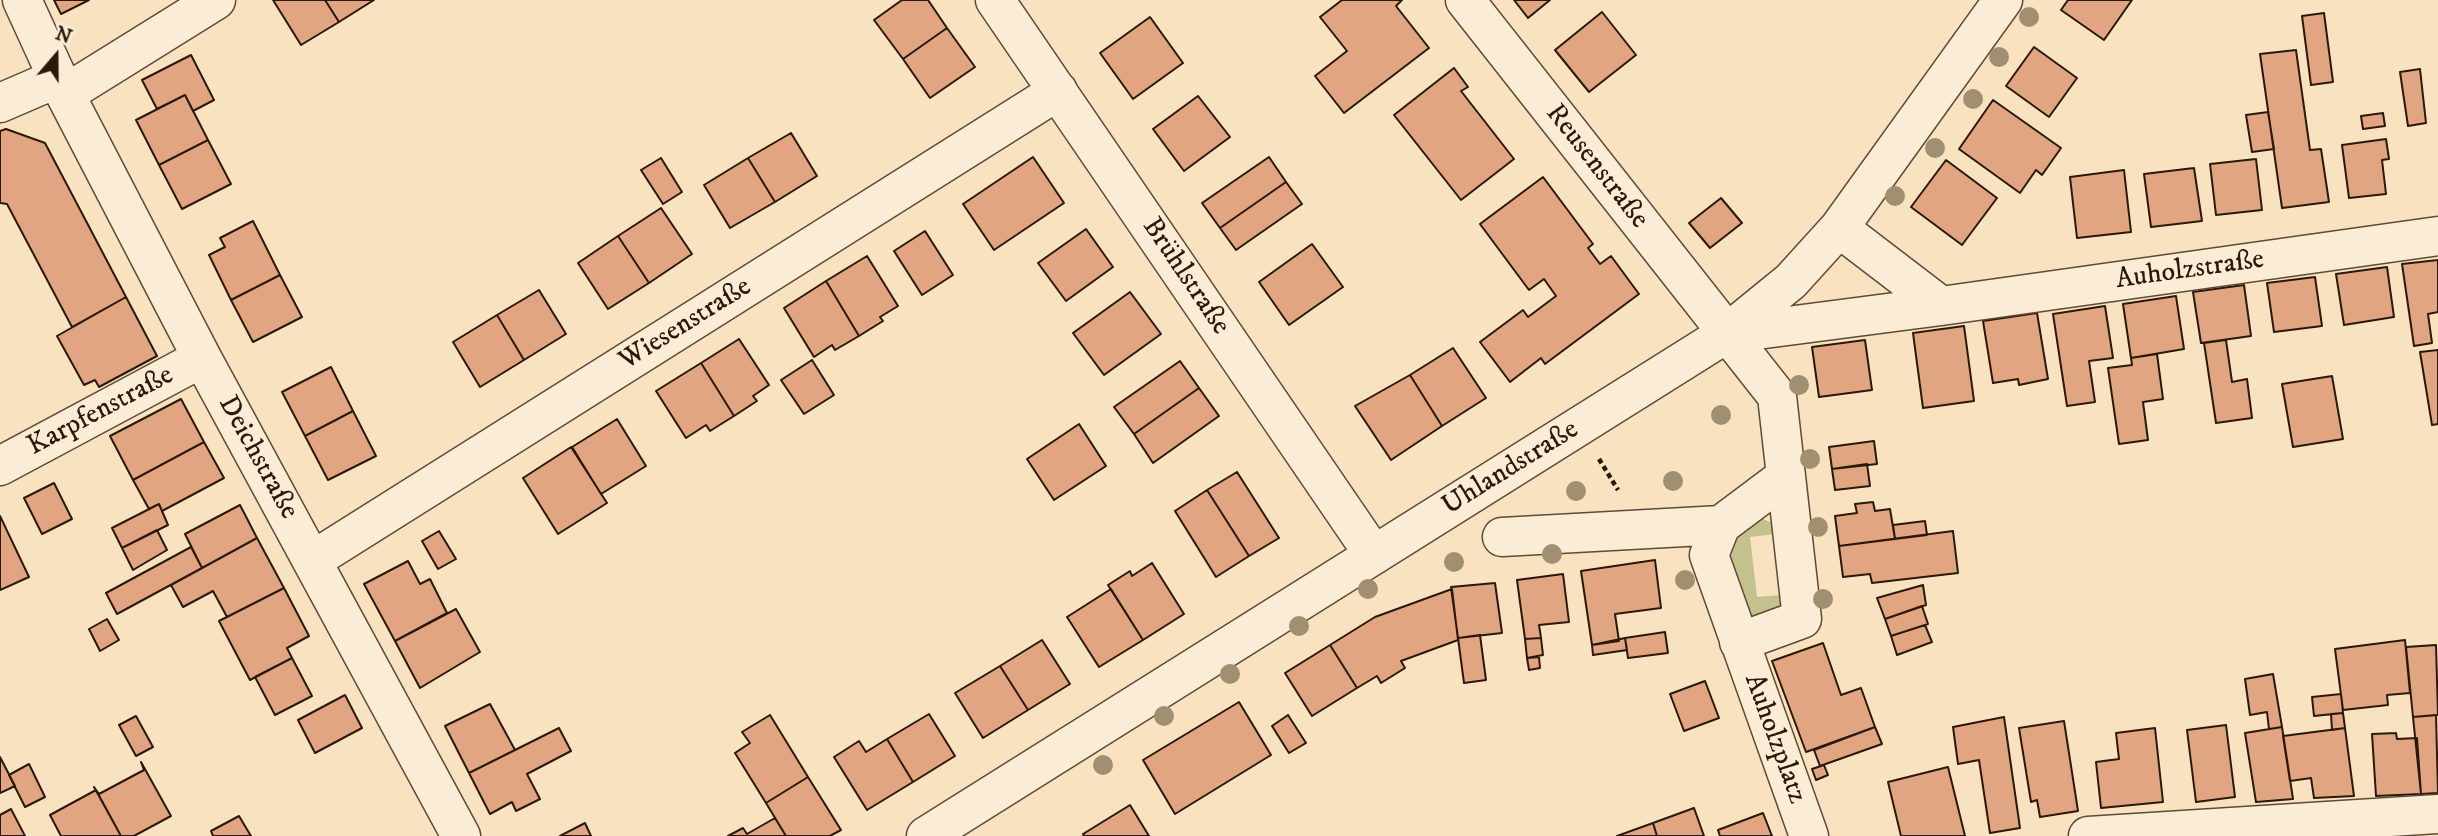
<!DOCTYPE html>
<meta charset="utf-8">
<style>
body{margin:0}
#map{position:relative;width:2438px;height:836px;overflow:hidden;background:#f9e2bf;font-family:"IM FELL DW Pica",serif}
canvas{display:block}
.north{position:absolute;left:21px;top:21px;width:70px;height:70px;-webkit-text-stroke:5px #fbecd5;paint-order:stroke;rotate:20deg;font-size:19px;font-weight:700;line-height:28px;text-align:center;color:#2a190a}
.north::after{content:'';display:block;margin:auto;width:24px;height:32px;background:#2a190a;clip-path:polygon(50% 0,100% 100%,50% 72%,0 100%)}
</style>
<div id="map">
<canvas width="2438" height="836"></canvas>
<div class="north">N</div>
</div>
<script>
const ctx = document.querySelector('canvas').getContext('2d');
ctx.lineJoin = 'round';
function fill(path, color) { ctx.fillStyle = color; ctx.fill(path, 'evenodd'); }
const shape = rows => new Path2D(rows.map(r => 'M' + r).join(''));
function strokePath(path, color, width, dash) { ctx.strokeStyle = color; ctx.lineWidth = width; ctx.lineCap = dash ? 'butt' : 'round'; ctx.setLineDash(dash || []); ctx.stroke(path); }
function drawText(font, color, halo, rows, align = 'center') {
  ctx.font = font + ' "IM FELL DW Pica",serif'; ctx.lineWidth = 5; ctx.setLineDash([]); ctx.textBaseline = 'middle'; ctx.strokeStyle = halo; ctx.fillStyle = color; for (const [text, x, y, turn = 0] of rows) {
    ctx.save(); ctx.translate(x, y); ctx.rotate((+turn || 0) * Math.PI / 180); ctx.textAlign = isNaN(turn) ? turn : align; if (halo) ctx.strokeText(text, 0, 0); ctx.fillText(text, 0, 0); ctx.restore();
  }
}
fill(shape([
 [1763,519,1774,524,1775,534,1750,537,1757,597,1782,595,1785,606,1754,620,1744,613,1728,552,1739,532]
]), '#c3c28e');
const building = shape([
 [54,0,89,0,61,14,54,0],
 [273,0,325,0,339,22,301,45,273,0],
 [325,0,374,0,339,22,325,0],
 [902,0,928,0,947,28,903,59,874,20,902,0],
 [1342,0,1402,0,1396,6,1429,48,1344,113,1315,76,1347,51,1320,17,1342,0],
 [1514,0,1550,0,1528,18,1514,0],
 [2068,0,2132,0,2104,40,2061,10,2068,0],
 [1602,12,1636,55,1589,92,1555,50,1602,12],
 [2324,13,2333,82,2311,85,2302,16,2324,13],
 [1150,17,1183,63,1133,99,1100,53,1150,17],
 [947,28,975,67,930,98,903,59,947,28],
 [2034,47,2077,78,2049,117,2006,86,2034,47],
 [2296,50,2310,150,2321,149,2329,202,2282,208,2260,54,2296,50],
 [191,55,214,100,193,111,185,95,157,109,142,80,191,55],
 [1454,68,1468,87,1461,91,1514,159,1461,200,1394,115,1454,68],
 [2420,69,2426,123,2408,126,2400,72,2420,69],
 [185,95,208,140,159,165,136,120,185,95],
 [1198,96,1230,137,1184,171,1153,129,1198,96],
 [1993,100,2061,148,2042,175,2036,170,2020,193,1959,149,1993,100],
 [2268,112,2274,149,2252,152,2246,115,2268,112],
 [2383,113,2385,126,2363,129,2361,116,2383,113],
 [6,129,45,143,126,297,72,327,7,204,0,203,0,131,6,129],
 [791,133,817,176,775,202,748,158,791,133],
 [2386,139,2389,159,2382,160,2386,194,2349,198,2342,145,2386,139],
 [208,140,231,184,182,209,159,165,208,140],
 [1033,157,1064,203,994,250,963,204,1033,157],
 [1269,157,1286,182,1220,228,1202,203,1269,157],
 [661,158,682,192,663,204,641,170,661,158],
 [748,158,775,202,730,228,704,185,748,158],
 [2256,159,2262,210,2216,215,2210,164,2256,159],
 [1946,160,1997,198,1962,245,1911,207,1946,160],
 [2194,168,2202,221,2151,227,2144,174,2194,168],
 [2124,170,2131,232,2077,238,2070,177,2124,170],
 [1543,177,1593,244,1588,248,1600,264,1611,256,1639,294,1545,364,1541,358,1510,382,1480,342,1523,310,1528,317,1556,296,1544,279,1529,290,1480,224,1543,177],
 [1286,182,1302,204,1236,250,1220,228,1286,182],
 [1721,198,1742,223,1710,248,1689,223,1721,198],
 [661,208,692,254,649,283,618,236,661,208],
 [253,221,280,275,231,300,209,255,225,247,220,238,253,221],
 [1086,229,1113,267,1066,301,1038,263,1086,229],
 [925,231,953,275,922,295,894,251,925,231],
 [618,236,649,283,608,309,578,263,618,236],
 [1312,244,1343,287,1289,325,1259,282,1312,244],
 [867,256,898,306,880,317,883,321,859,336,826,281,867,256],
 [2438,260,2438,312,2428,314,2432,343,2414,346,2402,264,2438,260],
 [2387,267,2394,317,2344,325,2336,274,2387,267],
 [280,275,302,317,253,342,231,300,280,275],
 [2315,277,2322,326,2274,332,2267,283,2315,277],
 [826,281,859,336,835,350,832,345,814,357,784,308,826,281],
 [2244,285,2251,336,2201,343,2193,292,2244,285],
 [539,290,566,334,524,360,497,315,539,290],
 [1130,292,1161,334,1104,375,1073,333,1130,292],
 [2176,296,2184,349,2131,358,2123,304,2176,296],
 [126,297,157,356,99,387,95,380,84,385,57,336,126,297],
 [2105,306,2113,358,2089,361,2095,402,2067,406,2053,314,2105,306],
 [2037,313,2048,379,2019,385,2018,379,1993,383,1983,321,2037,313],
 [497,315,524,360,480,387,453,342,497,315],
 [1964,326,1974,401,1923,408,1913,333,1964,326],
 [739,339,769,385,753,396,757,401,734,416,701,363,739,339],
 [1865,340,1872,390,1819,397,1812,347,1865,340],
 [2226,340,2232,382,2247,379,2252,418,2216,423,2204,343,2226,340],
 [1453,348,1486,398,1442,426,1410,375,1453,348],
 [2438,350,2438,424,2432,425,2420,352,2438,350],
 [2157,354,2163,399,2143,402,2148,440,2119,444,2108,368,2132,365,2131,358,2157,354],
 [812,360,834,395,804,414,781,380,812,360],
 [1180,361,1199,388,1134,434,1114,407,1180,361],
 [701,363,734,416,710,431,706,425,686,438,656,391,701,363],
 [331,367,353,411,305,436,282,392,331,367],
 [1410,375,1442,426,1391,460,1355,406,1410,375],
 [2332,376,2343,439,2293,447,2282,384,2332,376],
 [1199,388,1219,416,1153,463,1134,434,1199,388],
 [181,399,204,442,133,480,110,436,181,399],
 [353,411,376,456,328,480,305,436,353,411],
 [617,419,646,466,601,494,572,447,617,419],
 [1079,424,1106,466,1054,500,1027,459,1079,424],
 [1874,441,1877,464,1832,469,1829,447,1874,441],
 [204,442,224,478,162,511,159,504,149,509,133,480,204,442],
 [571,447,607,503,558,534,523,478,571,447],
 [1867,464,1870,486,1835,490,1832,469,1867,464],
 [1237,472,1279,538,1249,556,1207,490,1237,472],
 [54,483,72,519,42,534,24,498,54,483],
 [1207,490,1249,556,1216,577,1175,511,1207,490],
 [1873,502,1875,511,1890,509,1895,539,1839,546,1835,516,1857,513,1855,504,1873,502],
 [159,504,168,525,122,548,112,528,159,504],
 [240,505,257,538,202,568,185,534,240,505],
 [0,516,29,577,0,590,0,516],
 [1925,521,1927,535,1895,539,1893,525,1925,521],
 [157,530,167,550,133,570,122,548,157,530],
 [439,531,456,559,438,569,422,541,439,531],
 [1953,531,1958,573,1872,583,1870,574,1843,577,1839,546,1953,531],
 [257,538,284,588,227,617,213,591,183,607,171,585,257,538],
 [191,547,202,568,117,614,106,593,191,547],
 [1655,560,1661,608,1615,614,1619,641,1592,645,1581,571,1655,560],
 [408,561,420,584,430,579,447,613,395,641,364,584,408,561],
 [1152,563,1184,614,1143,640,1108,585,1130,571,1132,576,1152,563],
 [1563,574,1569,622,1539,625,1541,638,1525,639,1517,580,1563,574],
 [1495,583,1502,633,1458,638,1451,587,1495,583],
 [1923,585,1926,605,1885,619,1877,598,1923,585],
 [284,588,309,636,287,648,292,658,250,680,219,621,284,588],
 [1111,589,1143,640,1099,667,1067,617,1111,589],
 [1452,589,1458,640,1401,661,1405,668,1381,683,1377,676,1357,688,1330,645,1375,617,1452,589],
 [1922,606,1928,624,1891,636,1885,619,1922,606],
 [456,609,480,652,420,688,395,641,456,609],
 [107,619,119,640,100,651,89,629,107,619],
 [1925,625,1932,642,1897,655,1891,636,1925,625],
 [1665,632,1668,653,1628,658,1625,638,1665,632],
 [1480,635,1486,680,1464,683,1458,638,1480,635],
 [1541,638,1543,655,1527,658,1525,639,1541,638],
 [1625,638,1627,650,1593,655,1592,645,1625,638],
 [1042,640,1070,684,1028,710,1000,666,1042,640],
 [2405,640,2410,693,2387,695,2388,705,2343,710,2335,649,2405,640],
 [1823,643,1841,695,1861,688,1875,727,1806,752,1772,661,1823,643],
 [1330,645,1357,688,1312,716,1285,673,1330,645],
 [2436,645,2438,715,2413,717,2406,647,2436,645],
 [1539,657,1540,668,1529,670,1527,658,1539,657],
 [292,658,312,696,275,715,255,677,292,658],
 [1000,666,1028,710,983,738,955,693,1000,666],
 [2273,674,2282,727,2269,729,2267,712,2250,715,2245,679,2273,674],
 [1705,681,1719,718,1684,731,1670,694,1705,681],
 [2341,694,2343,713,2314,716,2312,697,2341,694],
 [345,695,362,728,315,753,298,720,345,695],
 [1239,702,1271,755,1175,814,1143,760,1239,702],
 [490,704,515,750,469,773,445,726,490,704],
 [2343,713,2345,728,2332,730,2331,714,2343,713],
 [929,714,955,756,913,782,887,739,929,714],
 [770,715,808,777,766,803,735,753,750,743,742,732,770,715],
 [1288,715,1306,743,1289,753,1272,726,1288,715],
 [2436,715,2438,793,2421,794,2413,717,2436,715],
 [136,716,153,747,136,756,119,725,136,716],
 [2004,717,2020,828,1990,833,1979,760,1958,764,1953,727,2004,717],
 [2064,721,2078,811,2040,817,2037,800,2031,802,2019,728,2064,721],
 [2226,725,2235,797,2196,802,2187,730,2226,725],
 [1875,727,1882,744,1820,766,1814,750,1875,727],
 [2282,727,2293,799,2256,802,2245,733,2282,727],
 [559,728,571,751,527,774,540,799,516,811,512,802,490,814,469,773,559,728],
 [2155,728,2163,802,2101,808,2096,762,2119,759,2116,733,2155,728],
 [2345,728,2354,796,2314,798,2311,778,2290,781,2283,736,2345,728],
 [2396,733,2397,739,2417,738,2421,794,2376,796,2372,734,2396,733],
 [887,739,913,782,867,810,834,757,859,741,866,752,887,739],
 [0,757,15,786,0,793,0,757],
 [141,762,171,816,134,836,121,836,94,787,99,794,144,770,141,762],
 [29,764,45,797,25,807,9,775,29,764],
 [1824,765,1828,775,1816,780,1812,769,1824,765],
 [1948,767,1965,836,1901,836,1888,782,1948,767],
 [808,777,841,830,830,836,786,836,766,803,808,777],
 [96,790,121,836,61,836,50,815,96,790],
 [1130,805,1149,836,1084,836,1083,834,1130,805],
 [1694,808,1704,836,1657,836,1653,823,1694,808],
 [11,809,25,836,0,836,0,815,11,809],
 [1763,813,1772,836,1720,836,1718,830,1763,813],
 [239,816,251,836,213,836,211,831,239,816],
 [775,818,786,836,728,836,743,828,747,834,775,818],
 [585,823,591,836,560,836,585,823],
 [1653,823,1657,836,1617,836,1653,823]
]);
fill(building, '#e2a581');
strokePath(building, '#2a190a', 2);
const street = shape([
 [22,0,65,94,202,358,461,836],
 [995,0,1374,555],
 [1465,0,1777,396,1802,619,1739,642],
 [65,94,216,0],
 [0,103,58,78],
 [1839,228,1941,306,2438,236],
 [1726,334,1941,306],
 [0,466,202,358],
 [1785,477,1721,525,1709,555,1809,836],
 [1502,537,1721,525],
 [313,560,1058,91],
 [926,836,1726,334,1791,281,1839,228,2003,0],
 [2088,836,2438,814]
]);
strokePath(street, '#5e4b37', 41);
strokePath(shape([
 [1599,459,1618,490]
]), '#2a190a', 4.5, [5, 3.5]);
strokePath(street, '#fbecd5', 38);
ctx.fillStyle = '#a09071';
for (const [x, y] of [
 [2029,17],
 [1999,57],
 [1973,99],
 [1935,148],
 [1895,196],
 [1799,385],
 [1721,415],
 [1810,459],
 [1673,481],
 [1576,491],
 [1818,527],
 [1552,554],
 [1454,562],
 [1685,580],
 [1368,589],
 [1823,599],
 [1299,626],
 [1230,674],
 [1164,716],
 [1103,765]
]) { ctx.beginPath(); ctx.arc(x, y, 10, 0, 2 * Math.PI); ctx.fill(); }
drawText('28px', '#2a190a', '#fbecd5', [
 ["Reusenstraße",1596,167,52],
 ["Auholzstraße",2190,271,-8],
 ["Brühlstraße",1185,277,56],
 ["Wiesenstraße",686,325,-32],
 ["Karpfenstraße",101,412,-28],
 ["Deichstraße",257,458,61],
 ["Uhlandstraße",1511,469,-32],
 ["Auholzplatz",1774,739,70]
]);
</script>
